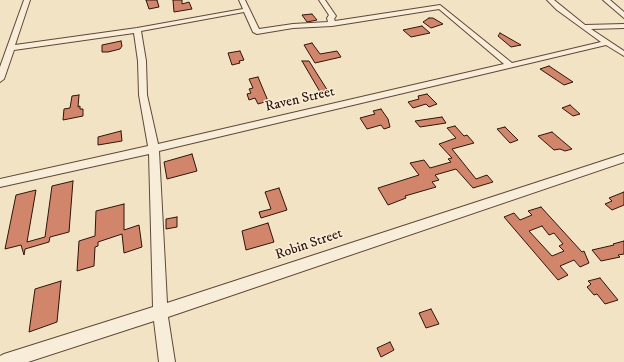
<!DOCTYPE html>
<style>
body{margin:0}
canvas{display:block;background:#f3e3c5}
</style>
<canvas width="624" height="362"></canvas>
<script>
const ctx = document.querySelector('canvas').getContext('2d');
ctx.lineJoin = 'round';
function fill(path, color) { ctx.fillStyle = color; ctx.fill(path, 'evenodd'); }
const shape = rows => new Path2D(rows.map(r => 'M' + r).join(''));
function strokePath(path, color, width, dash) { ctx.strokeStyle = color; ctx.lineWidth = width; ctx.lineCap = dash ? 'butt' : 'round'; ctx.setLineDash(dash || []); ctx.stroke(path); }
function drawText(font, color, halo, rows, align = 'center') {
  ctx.font = font + ' "IM FELL DW Pica",serif'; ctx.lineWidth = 3; ctx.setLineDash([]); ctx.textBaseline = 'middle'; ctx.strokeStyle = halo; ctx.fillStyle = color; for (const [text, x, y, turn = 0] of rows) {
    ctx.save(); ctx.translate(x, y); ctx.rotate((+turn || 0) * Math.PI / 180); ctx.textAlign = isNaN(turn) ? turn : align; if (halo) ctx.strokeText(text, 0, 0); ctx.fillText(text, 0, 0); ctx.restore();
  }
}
const building = shape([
 [146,0,157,0,159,7,149,9,146,0],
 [173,0,182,0,182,4,189,2,192,9,174,12,173,0],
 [312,14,317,20,307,22,302,15,312,14],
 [429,18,433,18,443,24,431,28,423,22,429,18],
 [422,26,430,33,411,37,403,30,422,26],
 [500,33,521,45,511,47,498,36,500,33],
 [121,41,122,46,120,49,108,52,102,52,102,45,121,41],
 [312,43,320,54,337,51,341,57,315,63,304,45,312,43],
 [240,51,244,60,239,61,240,63,232,65,228,53,240,51],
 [302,61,309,61,331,96,323,97,302,61],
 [549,66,573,82,564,85,540,69,549,66],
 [258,77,268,101,258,104,255,98,249,100,247,94,251,93,249,89,253,88,249,79,258,77],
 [427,94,437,104,429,107,426,104,413,108,408,102,419,99,418,96,427,94],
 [79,95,78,107,80,106,80,109,83,109,83,116,63,120,64,109,70,108,72,96,79,95],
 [570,105,580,114,573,116,562,108,570,105],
 [381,109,388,119,390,127,384,129,381,125,367,129,360,118,375,114,373,111,381,109],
 [442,117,446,123,420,127,415,121,442,117],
 [455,126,464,136,467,135,474,143,452,149,476,179,487,175,493,182,473,188,456,169,435,175,439,180,432,182,436,187,405,196,406,198,388,205,378,188,419,175,410,163,424,160,430,168,451,162,448,159,452,158,439,144,456,138,447,128,455,126],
 [505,127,518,140,510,143,497,129,505,127],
 [121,131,122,141,98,145,98,137,121,131],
 [552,132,572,149,565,151,560,149,554,150,538,136,552,132],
 [192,154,197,171,167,179,164,162,192,154],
 [73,181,69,232,50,237,49,242,25,249,24,255,21,245,5,249,16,195,36,190,27,242,45,237,52,186,73,181],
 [279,188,287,210,261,218,259,212,271,209,265,192,279,188],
 [624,192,624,205,612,210,605,204,612,201,609,198,624,192],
 [124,204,124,230,139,225,142,247,124,253,122,234,98,242,98,246,95,247,94,266,77,271,79,241,95,236,96,211,124,204],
 [541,207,582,252,584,251,589,263,580,267,574,260,560,266,568,275,558,280,504,217,514,213,520,220,532,215,528,211,541,207],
 [542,226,549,235,554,233,563,244,559,246,564,251,552,256,529,231,542,226],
 [177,217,177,227,166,229,166,219,177,217],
 [268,223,274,242,246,250,242,231,268,223],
 [624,241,624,254,618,255,620,257,601,261,592,250,614,245,613,244,624,241],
 [600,278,618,300,605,304,597,294,594,295,587,287,591,284,588,281,600,278],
 [61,281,57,322,29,332,35,289,61,281],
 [431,309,439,324,426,328,419,313,431,309],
 [390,342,394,350,381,357,377,348,390,342]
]);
fill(building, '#d1866c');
strokePath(building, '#2f1409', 1);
const minor = shape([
 [24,0,30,0,15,45,137,28,243,9,239,0,245,0,259,29,293,24,328,22,327,18,329,15,319,0,325,0,336,16,334,19,335,21,440,5,512,63,601,42,557,10,547,0,554,0,585,25,624,24,624,28,591,29,624,51,624,56,606,45,159,151,167,303,624,154,624,162,168,317,175,362,159,362,154,321,28,362,0,362,0,356,4,354,153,307,149,154,0,187,0,179,148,146,139,95,138,61,134,33,14,50,4,79,0,82,0,67,24,0],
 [439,9,504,64,158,144,147,95,146,61,141,31,244,12,253,32,257,34,293,28,332,26,439,9],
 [603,0,610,0,624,12,624,18,603,0]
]);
strokePath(minor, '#604838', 2);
fill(minor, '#f7edd9');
drawText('14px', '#2f1409', '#f7edd9', [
 ["Raven Street",300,100,-13],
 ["Robin Street",309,245,-19]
]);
</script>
